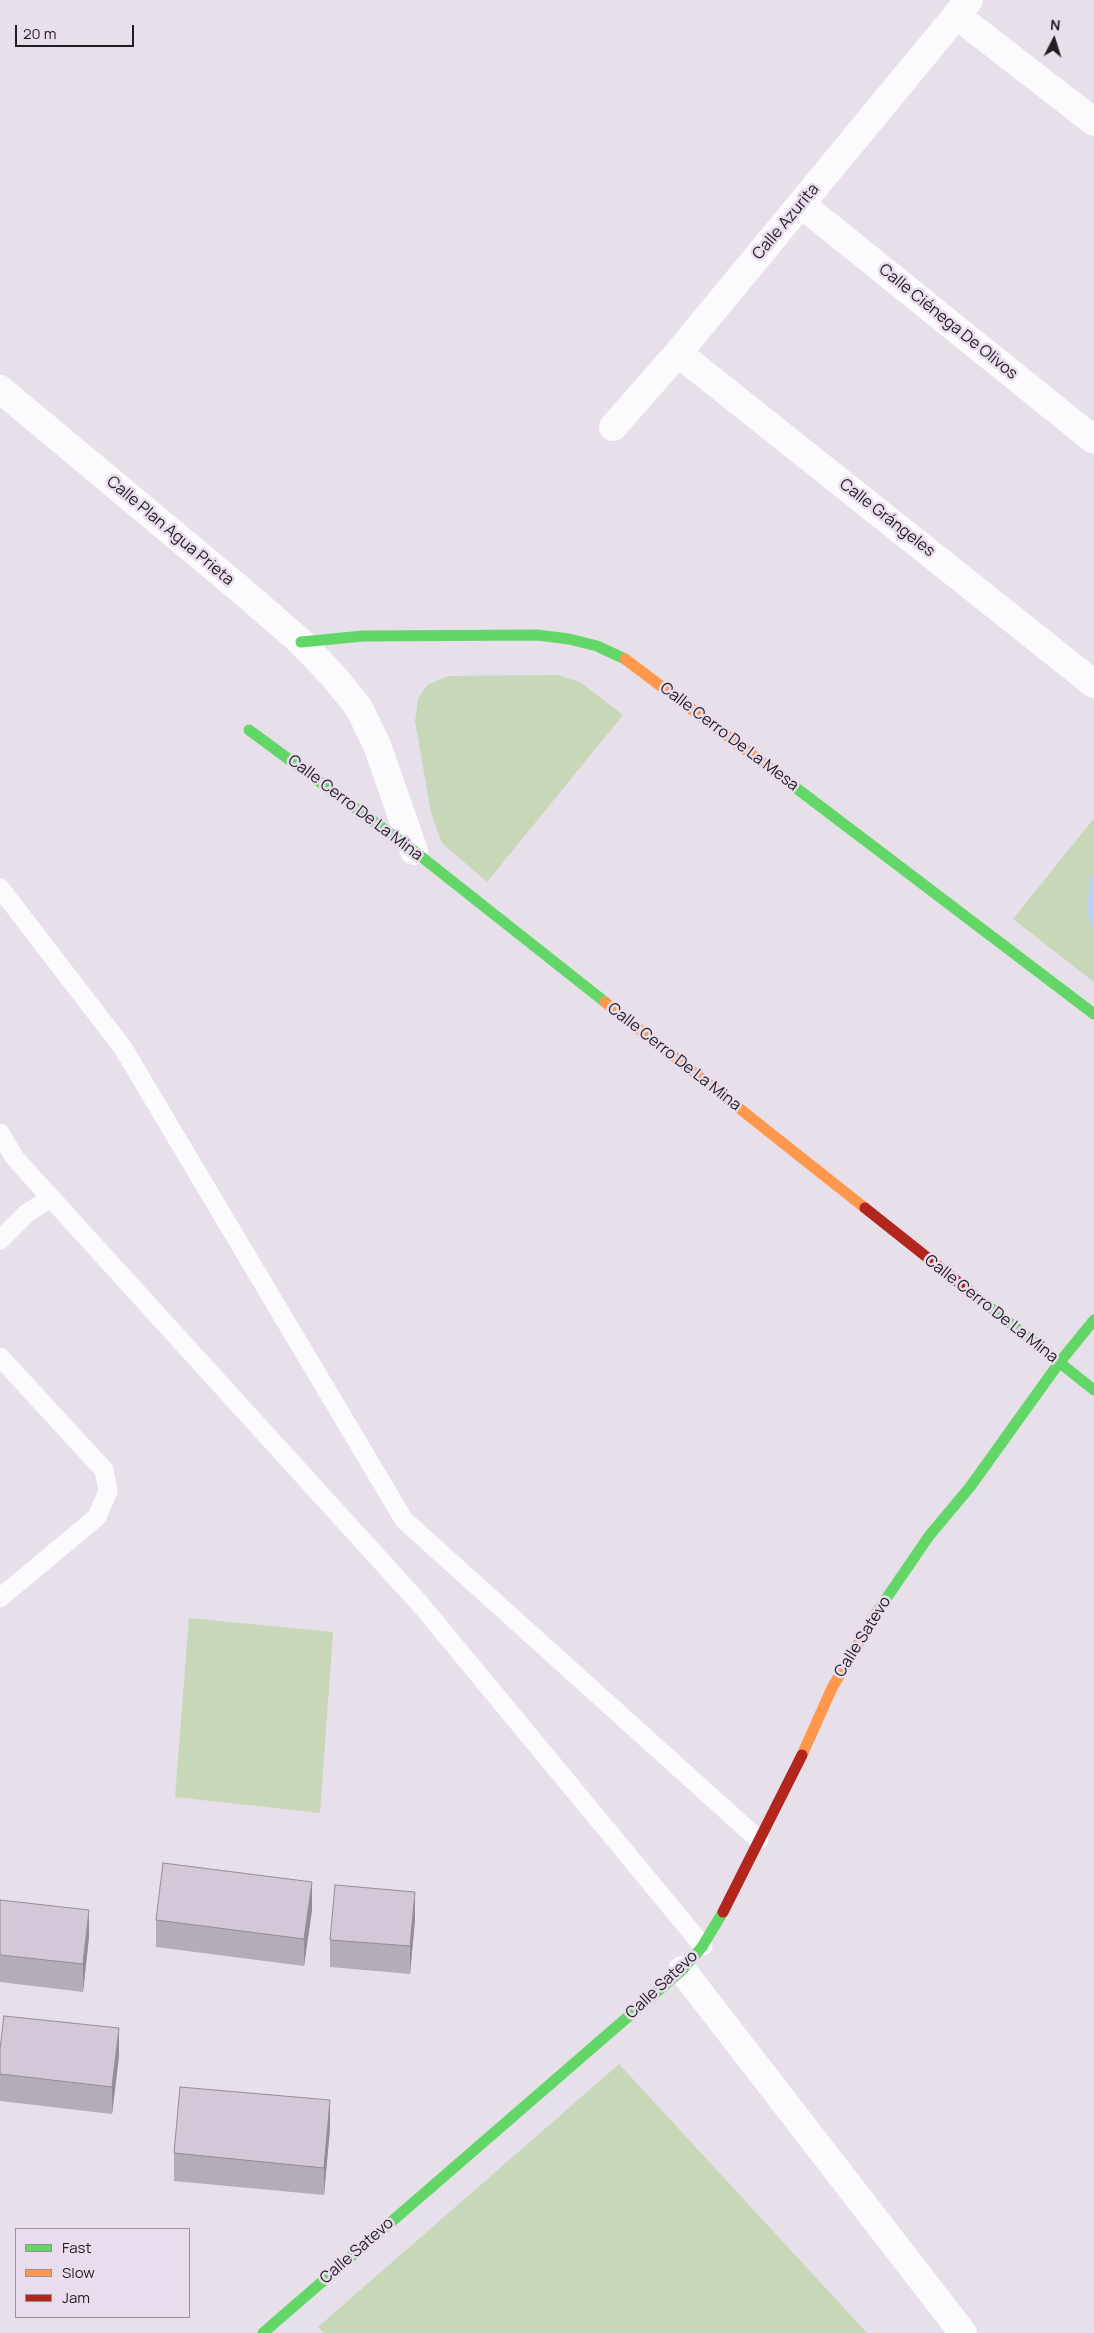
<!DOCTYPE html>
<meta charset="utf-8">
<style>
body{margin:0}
#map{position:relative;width:1094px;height:2333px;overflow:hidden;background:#e7e0ea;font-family:Manrope,sans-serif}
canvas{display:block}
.legend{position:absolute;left:15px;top:2228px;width:175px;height:90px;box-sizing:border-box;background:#e9dded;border:1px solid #99909c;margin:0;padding:6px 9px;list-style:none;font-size:15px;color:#211d22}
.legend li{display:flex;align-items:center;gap:10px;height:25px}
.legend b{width:25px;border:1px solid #99909c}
.north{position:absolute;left:1029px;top:15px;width:50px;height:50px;-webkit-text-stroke:4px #e9dded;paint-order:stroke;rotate:5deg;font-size:14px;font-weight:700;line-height:20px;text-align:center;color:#211d22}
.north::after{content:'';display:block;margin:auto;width:18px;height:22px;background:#211d22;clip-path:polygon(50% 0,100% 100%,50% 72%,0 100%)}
.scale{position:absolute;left:15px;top:25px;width:119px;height:22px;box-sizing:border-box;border:2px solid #211d22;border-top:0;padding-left:6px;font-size:15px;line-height:18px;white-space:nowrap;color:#211d22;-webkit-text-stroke:4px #e9dded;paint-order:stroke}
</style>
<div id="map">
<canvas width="1094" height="2333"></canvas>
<ul class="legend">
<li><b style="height:6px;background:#63d668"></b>Fast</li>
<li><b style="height:6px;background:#ff974d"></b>Slow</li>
<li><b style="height:6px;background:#b3261e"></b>Jam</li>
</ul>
<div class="north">N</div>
<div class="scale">20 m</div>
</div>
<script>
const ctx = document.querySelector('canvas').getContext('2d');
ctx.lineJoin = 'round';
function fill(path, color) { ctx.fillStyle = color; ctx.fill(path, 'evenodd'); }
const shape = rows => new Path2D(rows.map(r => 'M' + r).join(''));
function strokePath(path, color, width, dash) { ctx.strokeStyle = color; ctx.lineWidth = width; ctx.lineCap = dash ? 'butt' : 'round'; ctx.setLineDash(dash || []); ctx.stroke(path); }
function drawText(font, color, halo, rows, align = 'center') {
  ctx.font = font + ' Manrope,sans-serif'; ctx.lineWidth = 5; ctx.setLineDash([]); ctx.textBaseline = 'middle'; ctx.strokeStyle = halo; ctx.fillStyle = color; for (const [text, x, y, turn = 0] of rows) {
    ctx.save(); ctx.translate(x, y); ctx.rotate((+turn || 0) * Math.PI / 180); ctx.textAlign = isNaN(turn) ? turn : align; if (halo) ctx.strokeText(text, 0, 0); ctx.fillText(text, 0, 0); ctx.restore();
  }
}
fill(shape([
 [558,675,580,682,623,715,487,882,442,843,431,813,415,721,418,699,427,685,448,676],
 [1094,818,1094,982,1013,919],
 [189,1618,333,1632,320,1813,175,1797],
 [619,2064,867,2333,324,2333,318,2327]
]), '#c7d7b8');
fill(shape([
 [1094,872,1094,933,1087,911,1090,877]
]), '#bad3f4');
strokePath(shape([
 [0,888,123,1048,404,1520,759,1840],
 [0,1133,14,1157,51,1198,27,1213,0,1240],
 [51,1198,421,1605,703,1946],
 [0,1357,104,1470,108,1491,97,1517,0,1598]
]), '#fbfafc', 19);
strokePath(shape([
 [956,15,1094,122],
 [801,204,1094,440],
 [678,353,1094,684],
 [0,389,241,590,301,642,335,678,359,708,377,745,414,851],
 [613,427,678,353,969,0],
 [682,1970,963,2333]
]), '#fbfafc', 28);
strokePath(shape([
 [301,642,363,636,537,635,569,639,597,646,625,659],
 [249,730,414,851,605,1002],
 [783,778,1094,1014],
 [972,1293,1094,1390],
 [877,1612,929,1536,970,1487,1059,1363,1094,1320],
 [263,2333,682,1970,702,1947,723,1912]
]), '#63d668', 11);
strokePath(shape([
 [625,659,783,778],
 [605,1002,865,1208],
 [802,1755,832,1688,877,1612]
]), '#ff974d', 11);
strokePath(shape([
 [865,1208,972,1293],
 [723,1912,802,1755]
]), '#b3261e', 11);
fill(shape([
 [0,1900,89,1937,83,1992,0,1982],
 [312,1910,304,1966,156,1947,156,1920],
 [415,1920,410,1974,330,1967,330,1940],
 [0,2049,119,2056,112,2114,0,2101],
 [330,2128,324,2195,174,2181,174,2153]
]), '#b5acba');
fill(shape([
 [312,1882,312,1910,304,1966,304,1939],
 [415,1892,415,1920,410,1974,410,1946],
 [89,1910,89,1937,83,1992,83,1964],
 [119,2028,119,2056,112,2114,112,2087],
 [330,2100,330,2128,324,2195,324,2168]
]), '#948c97');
const building = shape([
 [163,1863,312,1882,304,1939,156,1920,163,1863],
 [335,1885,415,1892,410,1946,330,1940,335,1885],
 [0,1900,89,1910,83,1964,0,1955,0,1900],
 [4,2016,119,2028,112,2087,0,2074,0,2049,4,2016],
 [180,2087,330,2100,324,2168,174,2153,180,2087]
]);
fill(building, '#d3c8d8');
strokePath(building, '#948c97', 1);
drawText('16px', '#211d22', '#e9dded', [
 ["Calle Azurita",786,222,-50],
 ["Calle Ciénega De Olivos",948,322,39],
 ["Calle Grángeles",887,518,38],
 ["Calle Plan Agua Prieta",170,531,40],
 ["Calle Cerro De La Mesa",729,737,37],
 ["Calle Cerro De La Mina",355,808,37],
 ["Calle Cerro De La Mina",674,1057,38],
 ["Calle Cerro De La Mina",991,1309,38],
 ["Calle Satevo",863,1637,-58],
 ["Calle Satevo",662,1985,-43],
 ["Calle Satevo",357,2251,-41]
]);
</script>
